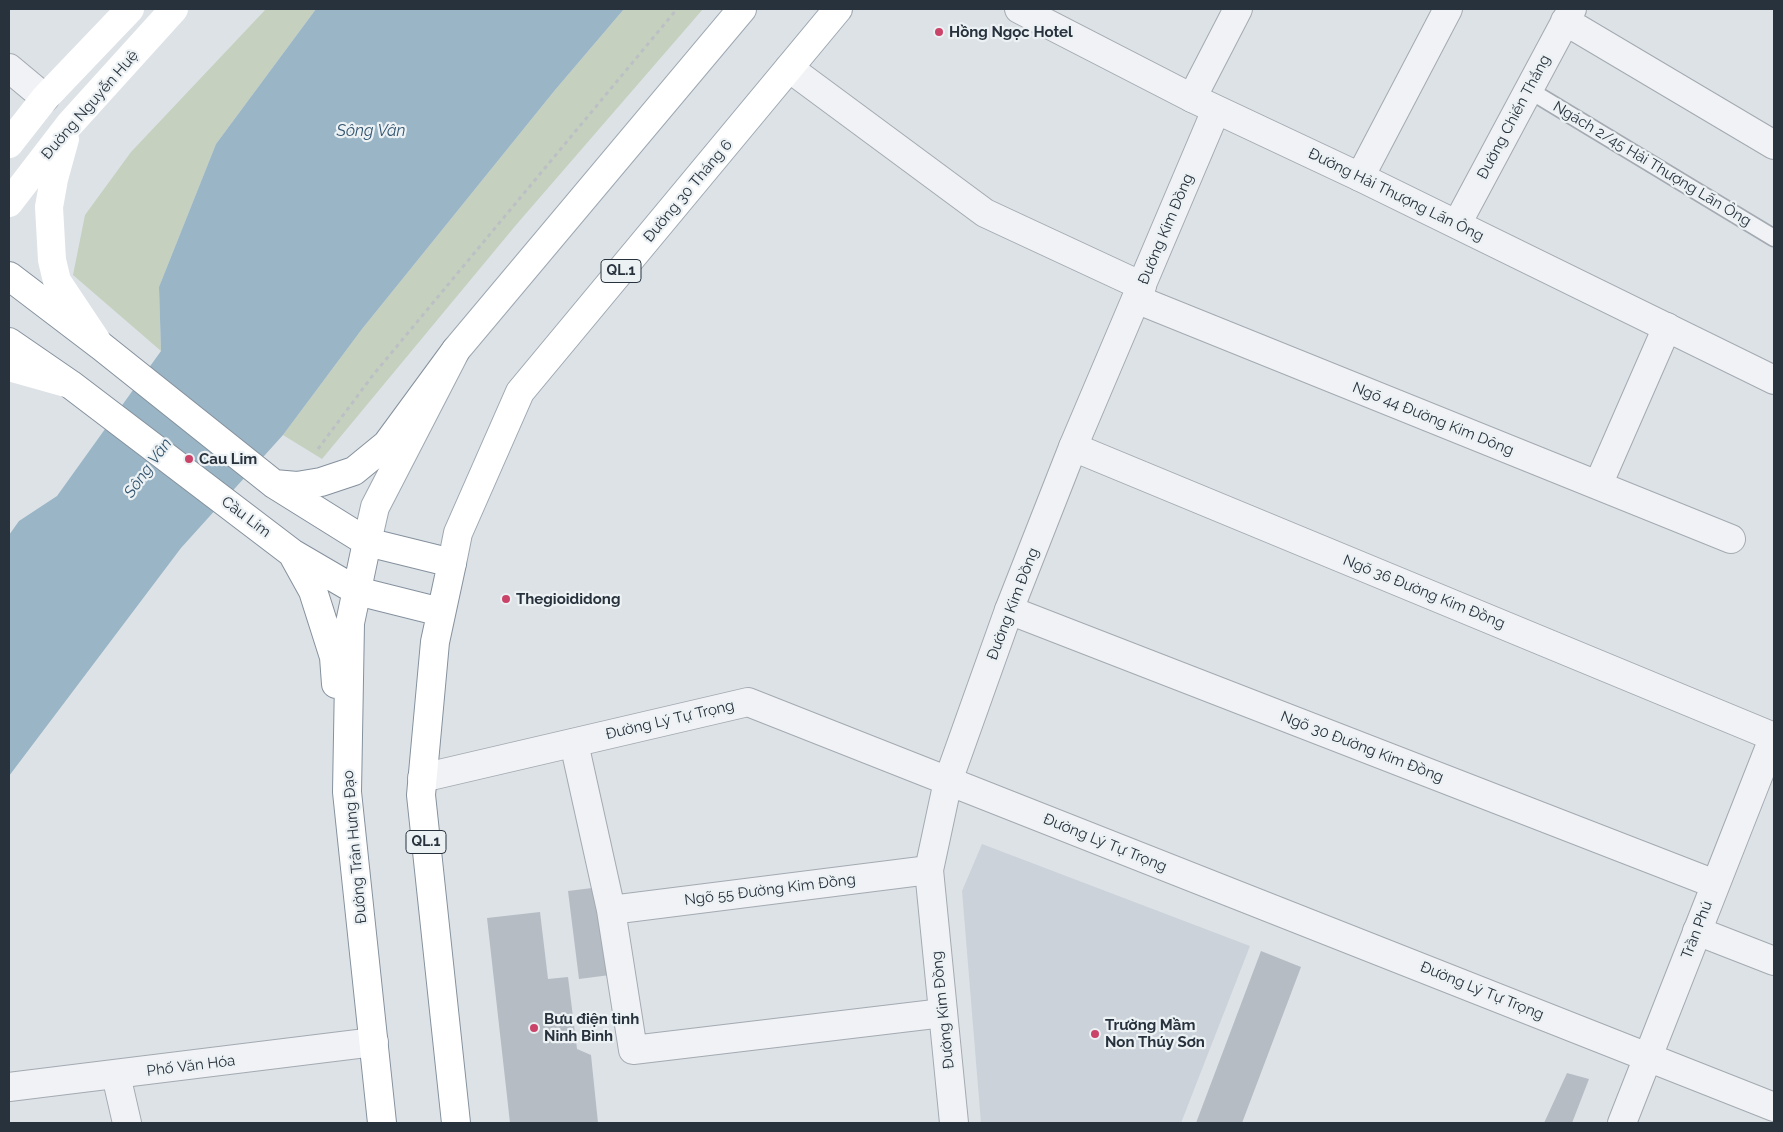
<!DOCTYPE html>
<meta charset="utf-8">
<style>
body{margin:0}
#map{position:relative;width:1783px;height:1132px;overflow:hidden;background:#dde2e7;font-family:Raleway,sans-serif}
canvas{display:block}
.frame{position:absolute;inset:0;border:10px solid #27323d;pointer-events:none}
</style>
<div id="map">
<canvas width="1783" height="1132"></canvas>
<div class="frame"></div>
</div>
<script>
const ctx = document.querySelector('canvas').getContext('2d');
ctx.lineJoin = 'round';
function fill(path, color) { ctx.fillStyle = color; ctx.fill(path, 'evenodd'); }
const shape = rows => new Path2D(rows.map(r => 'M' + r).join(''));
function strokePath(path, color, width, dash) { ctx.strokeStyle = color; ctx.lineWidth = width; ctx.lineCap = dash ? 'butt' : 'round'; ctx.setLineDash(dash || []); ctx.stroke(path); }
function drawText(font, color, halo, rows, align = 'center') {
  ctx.font = font + ' Raleway,sans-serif'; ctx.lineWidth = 4.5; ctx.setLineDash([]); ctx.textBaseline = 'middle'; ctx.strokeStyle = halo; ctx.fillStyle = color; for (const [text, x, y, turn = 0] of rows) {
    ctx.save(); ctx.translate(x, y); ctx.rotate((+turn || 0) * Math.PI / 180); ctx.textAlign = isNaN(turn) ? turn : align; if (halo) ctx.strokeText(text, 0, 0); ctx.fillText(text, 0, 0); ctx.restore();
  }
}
fill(shape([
 [982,844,1250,946,1181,1123,981,1123,962,891]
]), '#cbd2d9');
fill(shape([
 [266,9,316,9,216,144,159,287,161,351,73,275,85,215,131,152],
 [624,9,703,9,516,225,322,459,283,435,362,329,555,90]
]), '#c5d0bf');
fill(shape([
 [316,9,624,9,555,90,362,329,283,435,181,548,9,776,9,535,19,521,57,496,161,351,159,287,216,144]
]), '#99b5c6');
fill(shape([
 [600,887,610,975,579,979,568,891],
 [540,912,548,979,568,977,577,1049,591,1055,598,1123,510,1123,487,918],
 [1261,951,1301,967,1242,1123,1196,1123],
 [1567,1073,1589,1079,1572,1123,1544,1123]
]), '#b5bcc3');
const service = shape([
 [1529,90,1774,238]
]);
const minor = shape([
 [1565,21,1774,145],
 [9,68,45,98],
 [789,68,985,213,1142,286],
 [1192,98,1238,9],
 [1360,177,1448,9],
 [1457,224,1572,9],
 [1136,299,1731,539],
 [1073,447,1774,737],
 [1598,485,1667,327],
 [1009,610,1715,884],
 [574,743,611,910,633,1050,943,1013],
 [611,910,929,870],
 [1697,931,1774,961],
 [116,1075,127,1123]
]);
const tertiary = shape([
 [1019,9,1192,98,1360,177,1774,380],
 [422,778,748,702,1774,1107],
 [9,1087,374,1042],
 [954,1123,929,870,948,781,1009,610,1073,447,1216,110],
 [1622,1123,1774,736]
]);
const primary = shape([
 [367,542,375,507,456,350,742,9],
 [452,563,458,533,520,392,838,9]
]);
const trunk = shape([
 [9,276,101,346,274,484,367,542,452,563,435,642,421,795,456,1123],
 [9,342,70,384,292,553,357,591,441,612],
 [274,484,297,486,321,482,354,471,387,444,456,350],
 [367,542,350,623,347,792,382,1123],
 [292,553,313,591,334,657,336,684]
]);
strokePath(service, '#a3aab1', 19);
strokePath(minor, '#a3aab1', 30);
strokePath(tertiary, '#a3aab1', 30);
strokePath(primary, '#9da8b2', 30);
strokePath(trunk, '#85919d', 30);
strokePath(shape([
 [318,449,373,375,677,9]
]), '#bcc0c5', 3, [4, 4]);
strokePath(service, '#f0f2f5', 16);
strokePath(minor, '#f0f2f5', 28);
strokePath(tertiary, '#f0f2f5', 28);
strokePath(shape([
 [65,139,54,179,49,207,52,260,57,281,97,341],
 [9,144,45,98,130,9],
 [9,203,69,125,174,9],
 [9,367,66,383]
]), '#fff', 28);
strokePath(primary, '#fff', 28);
strokePath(trunk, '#fff', 28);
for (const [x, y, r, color] of [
 [939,32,5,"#ca4469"],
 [189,459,5,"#ca4469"],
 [506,599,5,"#ca4469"],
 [534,1028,5,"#ca4469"],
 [1095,1034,5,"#ca4469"]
]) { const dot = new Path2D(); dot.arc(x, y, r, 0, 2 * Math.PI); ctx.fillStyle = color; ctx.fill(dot); strokePath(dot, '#ecf1f4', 2); }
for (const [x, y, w] of [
 [621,271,40],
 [426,842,40]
]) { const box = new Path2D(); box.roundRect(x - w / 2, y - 11.5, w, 23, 4); ctx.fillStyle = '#ecf1f4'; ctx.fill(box); strokePath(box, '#27323d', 1); }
drawText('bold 14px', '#27323d', null, [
 ["QL.1",621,271],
 ["QL.1",426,842]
]);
drawText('bold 15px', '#27323d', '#ecf1f4', [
 ["Hồng Ngọc Hotel",949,32],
 ["Cau Lim",199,459],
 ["Thegioididong",516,599],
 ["Bưu điện tỉnh",544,1019],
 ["Ninh Bình",544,1036],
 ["Trường Mầm",1105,1025],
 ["Non Thúy Sơn",1105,1042]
], 'left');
drawText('15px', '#27323d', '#ecf1f4', [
 ["Đuờng Nguyễn Huệ",90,105,-49],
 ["Đường Chiến Thắng",1514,117,-62],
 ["Ngách 2/45 Hải Thượng Lãn Ông",1652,164,31],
 ["Đường 30 Tháng 6",688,191,-50],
 ["Đường Hải Thượng Lãn Ông",1396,195,26],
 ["Đường Kim Đồng",1166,229,-67],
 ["Ngõ 44 Đường Kim Dông",1433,419,22],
 ["Cầu Lim",246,517,37],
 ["Ngõ 36 Đường Kim Đồng",1424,592,22],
 ["Đường Kim Đồng",1013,604,-69],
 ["Đường Lý Tự Trọng",670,720,-13],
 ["Ngõ 30 Đường Kim Đồng",1362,747,21],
 ["Đường Lý Tự Trọng",1105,843,22],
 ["Đường Trân Hưng Đạo",355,847,-95],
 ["Ngõ 55 Đường Kim Đồng",770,890,-7],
 ["Trần Phú",1697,930,-69],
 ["Đường Lý Tự Trọng",1482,991,22],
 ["Đường Kim Đồng",943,1010,-96],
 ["Phố Văn Hóa",191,1066,-7]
]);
drawText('italic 16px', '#33556f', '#ecf1f4', [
 ["Sông Vân",371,131],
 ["Sông Vân",148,468,-54]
]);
</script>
